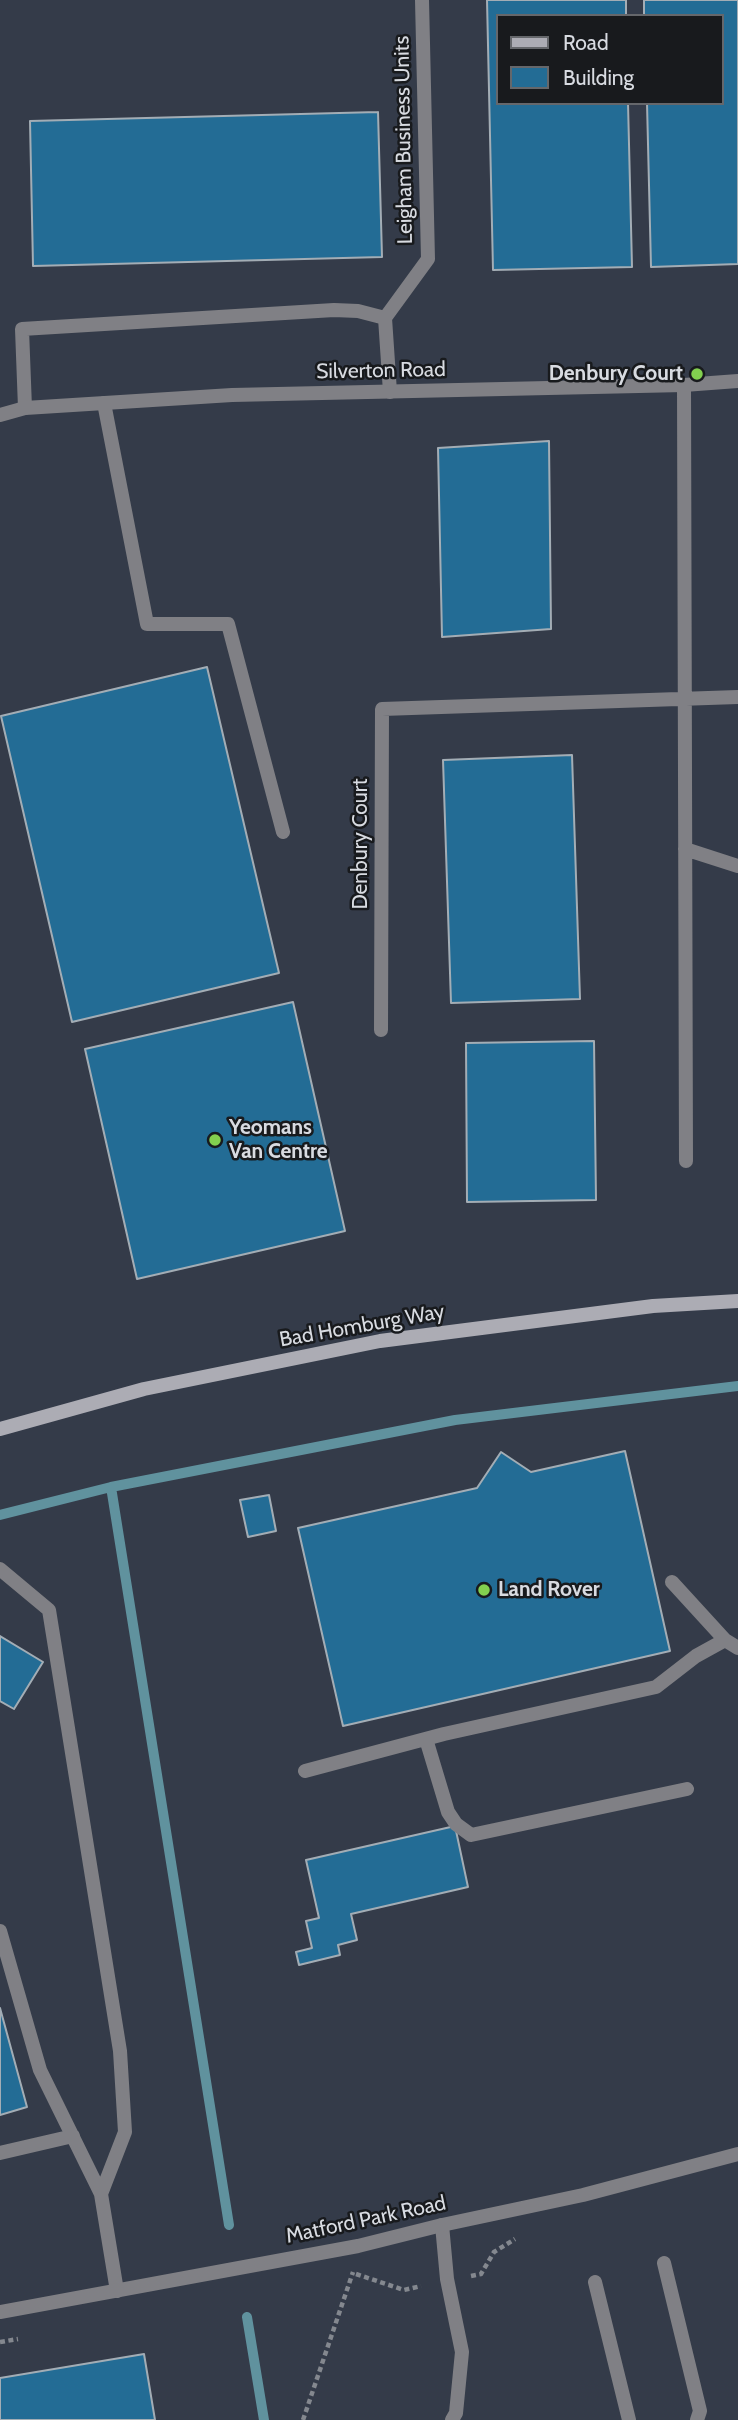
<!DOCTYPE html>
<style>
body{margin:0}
#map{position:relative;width:738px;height:2420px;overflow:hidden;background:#2e323a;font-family:Cabin,sans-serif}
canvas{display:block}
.legend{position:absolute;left:496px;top:14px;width:228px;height:91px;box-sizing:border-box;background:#181a1d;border:2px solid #65676b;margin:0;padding:9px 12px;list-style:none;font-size:21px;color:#d8dbe1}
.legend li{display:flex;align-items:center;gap:14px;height:35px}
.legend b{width:35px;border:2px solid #65676b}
</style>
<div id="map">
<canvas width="738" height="2420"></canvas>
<ul class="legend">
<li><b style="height:9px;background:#acacb4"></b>Road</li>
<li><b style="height:19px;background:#236c95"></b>Building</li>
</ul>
</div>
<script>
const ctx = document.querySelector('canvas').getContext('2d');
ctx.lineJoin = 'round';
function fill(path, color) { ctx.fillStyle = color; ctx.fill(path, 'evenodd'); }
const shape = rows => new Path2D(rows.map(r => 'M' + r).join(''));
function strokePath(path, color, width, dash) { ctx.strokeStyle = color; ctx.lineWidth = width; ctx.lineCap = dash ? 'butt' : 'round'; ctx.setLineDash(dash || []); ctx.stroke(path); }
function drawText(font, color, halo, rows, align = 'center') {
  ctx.font = font + ' Cabin,sans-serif'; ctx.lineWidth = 5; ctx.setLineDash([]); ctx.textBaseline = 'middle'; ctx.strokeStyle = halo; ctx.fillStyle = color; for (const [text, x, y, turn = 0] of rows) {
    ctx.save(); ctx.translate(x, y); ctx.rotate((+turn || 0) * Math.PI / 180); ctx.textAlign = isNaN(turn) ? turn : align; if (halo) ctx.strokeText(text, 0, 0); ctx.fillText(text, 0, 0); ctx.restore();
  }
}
fill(shape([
 [0,0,738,0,738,2420,0,2420],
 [498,16,722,16,722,103,498,103]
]), '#343b49');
strokePath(shape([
 [0,1515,111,1487],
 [229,2225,111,1487,455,1420,738,1386],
 [247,2317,264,2420]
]), '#60929e', 10);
const building = shape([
 [487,0,626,0,626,16,498,16,498,103,628,103,632,267,493,270,487,0],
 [644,0,738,0,738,264,651,267,647,103,722,103,722,16,644,16,644,0],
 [378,112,382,257,33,266,30,121,378,112],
 [549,441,551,629,442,637,438,448,549,441],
 [207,667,279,973,72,1022,1,716,207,667],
 [572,755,580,999,451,1003,443,760,572,755],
 [293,1002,345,1231,137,1279,85,1049,293,1002],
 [594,1041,596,1200,467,1202,466,1043,594,1041],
 [625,1451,670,1651,343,1726,298,1528,477,1488,501,1452,531,1472,625,1451],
 [269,1495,276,1531,248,1537,240,1500,269,1495],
 [0,1636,43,1662,14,1709,0,1701,0,1636],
 [455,1826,468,1887,351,1914,357,1940,338,1945,340,1955,299,1965,296,1952,312,1948,306,1921,319,1918,306,1860,455,1826],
 [0,2008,27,2107,0,2115,0,2008],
 [144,2354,155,2420,0,2420,0,2378,144,2354]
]);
fill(building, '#236c95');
strokePath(building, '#a3adb5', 2);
strokePath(shape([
 [356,2274,404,2290,421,2286],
 [471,2276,481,2274,494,2252,515,2239],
 [0,2342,18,2339],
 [303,2420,353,2272]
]), '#84888f', 4.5, [5, 3.5]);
strokePath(shape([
 [684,385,686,1161],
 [390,392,385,318,428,259,422,0],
 [104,403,147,624,228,624,283,832],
 [25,408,22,329,334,310,358,311,385,318],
 [685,849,738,866],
 [381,1030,382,709,738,697],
 [0,1569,49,1610,120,2051,125,2132,101,2194],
 [672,1582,725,1640,738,1648],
 [426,1739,448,1812,456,1824,471,1835,687,1789],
 [305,1771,444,1734,656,1687,696,1656,725,1640],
 [0,1931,40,2070,101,2194,117,2291],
 [0,2153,73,2136],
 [442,2225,447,2279,462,2352,456,2413,452,2420],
 [664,2263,700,2411,697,2420],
 [595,2282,629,2420]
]), '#808085', 14);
strokePath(shape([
 [0,415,25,408,232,395,684,385,738,381],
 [0,2312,358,2246,442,2225,583,2195,738,2154]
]), '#808085', 14);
strokePath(shape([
 [0,1429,144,1389,380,1341,653,1306,738,1301]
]), '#acacb4', 14);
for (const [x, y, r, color] of [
 [697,374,7,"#82d04f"],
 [215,1140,7,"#82d04f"],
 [484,1590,7,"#82d04f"]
]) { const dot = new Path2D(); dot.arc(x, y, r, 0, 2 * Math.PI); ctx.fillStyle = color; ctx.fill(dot); strokePath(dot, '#181a1d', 2.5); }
drawText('21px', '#d8dbe1', '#181a1d', [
 ["Leigham Business Units",404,140,-91],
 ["Silverton Road",381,371,-1],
 ["Denbury Court",361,844,-90],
 ["Bad Homburg Way",362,1326,-10],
 ["Matford Park Road",366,2220,-12]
]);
drawText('bold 21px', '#d8dbe1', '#181a1d', [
 ["Denbury Court",683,374,"right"],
 ["Yeomans",229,1128],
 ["Van Centre",229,1152],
 ["Land Rover",498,1590]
], 'left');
</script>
